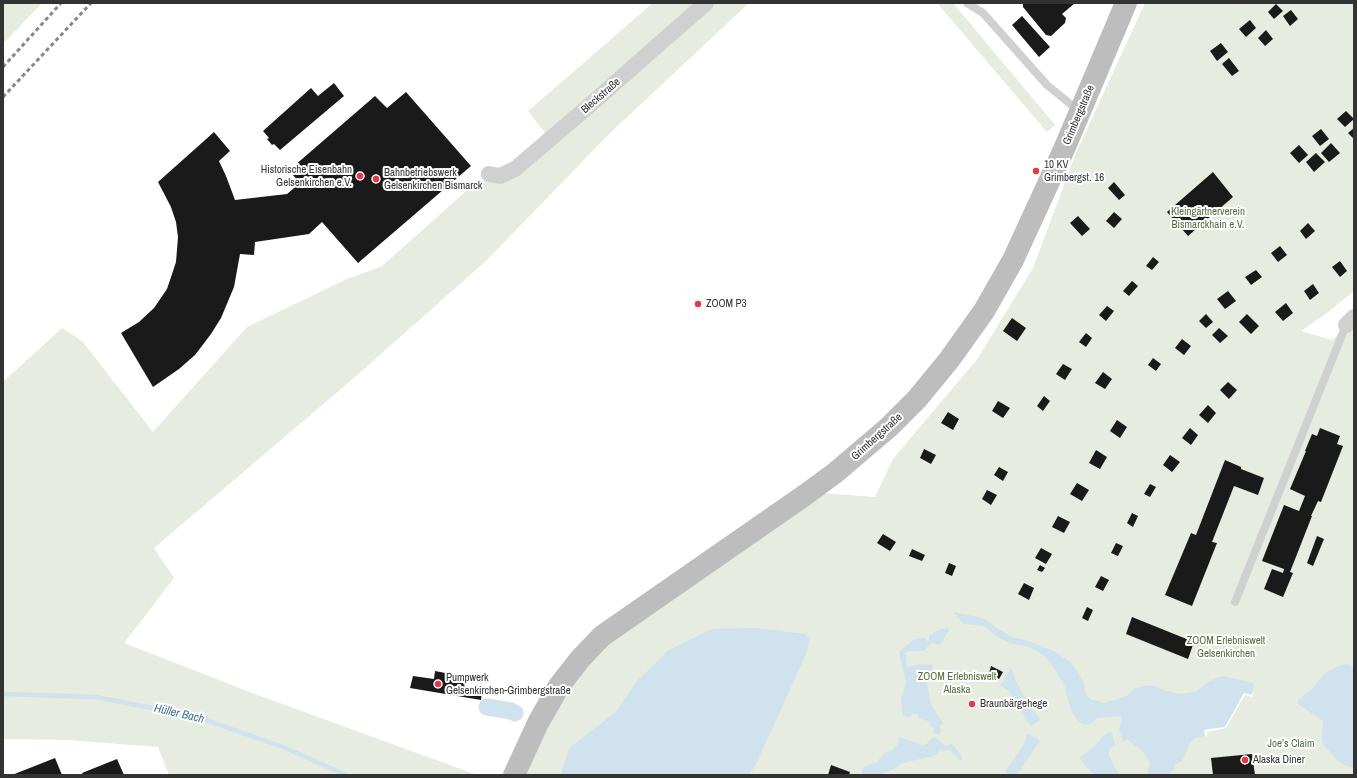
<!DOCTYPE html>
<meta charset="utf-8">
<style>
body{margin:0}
#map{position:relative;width:1357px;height:778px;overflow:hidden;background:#fff;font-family:"Archivo Narrow",sans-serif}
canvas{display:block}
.frame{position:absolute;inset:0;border:4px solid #333;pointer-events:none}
</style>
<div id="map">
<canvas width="1357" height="778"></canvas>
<div class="frame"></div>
</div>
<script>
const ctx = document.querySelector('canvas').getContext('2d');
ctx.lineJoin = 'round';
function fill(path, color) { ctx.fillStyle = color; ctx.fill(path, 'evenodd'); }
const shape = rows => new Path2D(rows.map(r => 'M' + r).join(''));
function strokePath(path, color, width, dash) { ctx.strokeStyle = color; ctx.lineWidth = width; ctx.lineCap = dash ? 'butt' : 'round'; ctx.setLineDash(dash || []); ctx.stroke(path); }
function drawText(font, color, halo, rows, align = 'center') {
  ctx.font = font + ' "Archivo Narrow",sans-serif'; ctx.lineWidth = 4; ctx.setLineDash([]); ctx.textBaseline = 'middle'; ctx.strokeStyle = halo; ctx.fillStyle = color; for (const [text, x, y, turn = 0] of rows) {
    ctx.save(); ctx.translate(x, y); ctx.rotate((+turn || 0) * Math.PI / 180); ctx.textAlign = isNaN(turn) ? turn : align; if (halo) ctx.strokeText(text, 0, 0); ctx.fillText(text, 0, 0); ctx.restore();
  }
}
fill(shape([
 [3,3,42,3,3,44],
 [653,3,749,3,609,134,487,260,355,377,154,548,174,578,124,643,255,694,477,775,169,775,158,747,68,740,3,739,3,382,62,328,82,341,153,432,247,327,349,278,381,267,473,185,500,174,548,137,528,111],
 [937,3,953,3,1055,125,1047,132],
 [1145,3,1354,3,1354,291,1327,313,1301,331,1332,340,1354,322,1354,775,524,775,566,691,608,639,821,493,875,497,893,459,978,358,1033,268,1076,153]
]), '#e6ecdf');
fill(shape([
 [954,612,982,618,988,621,995,627,1012,637,1025,640,1054,651,1070,662,1078,672,1084,684,1086,695,1092,700,1104,703,1115,700,1128,695,1134,689,1144,686,1154,686,1167,691,1180,694,1195,692,1215,678,1223,676,1254,683,1251,696,1244,693,1225,727,1205,730,1205,736,1195,738,1191,741,1182,761,1176,764,1174,769,1169,775,1147,775,1150,764,1146,756,1141,750,1128,740,1123,741,1119,729,1122,718,1121,716,1097,718,1093,722,1086,725,1079,722,1073,714,1067,697,1065,687,1056,671,1047,658,1037,651,1026,646,1013,644,999,638,984,626,964,624],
 [754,628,806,634,809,639,807,652,756,764,749,775,561,775,569,748,616,712,637,681,669,650,712,629],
 [948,628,949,630,940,645,934,644,932,642,926,649,922,651,909,651,906,653,906,667,921,664,929,665,932,663,933,668,926,678,931,705,943,723,940,726,941,731,939,735,933,733,934,728,930,726,931,724,928,721,918,718,918,715,916,714,912,714,909,718,905,716,903,716,901,697,904,690,906,683,899,652,915,639,925,638,927,641,929,640,929,636,936,631],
 [1346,664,1351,665,1354,669,1354,768,1344,765,1336,759,1323,744,1322,738,1323,721,1298,704,1298,700,1309,692,1326,672,1336,667],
 [1012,668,1015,679,1026,700,1041,720,1031,726,1017,707,1009,690,1000,686],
 [1111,731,1115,744,1109,750,1109,756,1119,775,1094,775,1079,758,1094,747,1102,737],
 [1028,734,1040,741,1017,775,1010,775,1005,772,1023,746],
 [934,737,946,746,952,744,961,755,962,759,961,761,949,749,944,751,940,750,934,756,902,763,890,771,879,775,861,775,864,766,877,762,884,753,892,751,897,745,899,742,899,738,906,739,924,746]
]), '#cfe2ee');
fill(shape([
 [1254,692,1252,697,1245,695,1226,728,1207,732,1207,736,1205,736,1204,730,1225,727,1244,693,1251,695]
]), '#fff');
strokePath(shape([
 [3,694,95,697,194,716,283,747,346,775]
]), '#cfe2ee', 4.5);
strokePath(shape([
 [487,707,511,711,515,713]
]), '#cfe2ee', 17);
fill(shape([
 [1023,3,1075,3,1062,14,1066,18,1065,23,1051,36,1046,35,1023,7],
 [1276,4,1283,11,1274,19,1268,12],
 [1291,10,1298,19,1290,26,1283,16],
 [1022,16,1050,47,1039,57,1012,25],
 [1250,20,1256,28,1246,37,1239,29],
 [1266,30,1273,39,1265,46,1258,38],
 [1221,43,1228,52,1217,61,1210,51],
 [1229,58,1239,71,1232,76,1222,64],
 [334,83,344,96,280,150,274,144,272,145,267,139,269,138,263,131,311,88,318,96],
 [406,92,471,166,358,263,322,222,309,234,255,242,254,255,240,254,234,287,221,318,211,334,195,355,179,369,153,387,121,333,139,322,154,308,167,289,176,262,178,237,176,222,171,207,158,182,214,132,230,151,219,161,226,176,235,200,287,194,300,183,292,174,297,170,294,166,375,96,387,108],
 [1346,111,1354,119,1345,127,1337,119],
 [1354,128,1354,139,1348,133],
 [1321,129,1329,139,1320,146,1312,136],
 [1331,143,1340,153,1329,162,1321,153],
 [1299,145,1308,155,1299,163,1290,153],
 [1316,153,1325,162,1314,172,1306,162],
 [1213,172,1233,197,1188,236,1167,212],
 [1114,182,1125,195,1119,200,1108,188],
 [1114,212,1122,219,1114,228,1106,221],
 [1078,216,1090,229,1082,236,1070,223],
 [1308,223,1315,231,1306,239,1300,231],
 [1280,246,1287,255,1278,262,1271,253],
 [1153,257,1159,262,1152,270,1146,266],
 [1340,261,1347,271,1340,277,1332,267],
 [1256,270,1262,277,1251,285,1245,277],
 [1132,281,1138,286,1129,296,1123,291],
 [1313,284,1319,293,1310,300,1304,291],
 [1228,291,1236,301,1225,309,1217,299],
 [1286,303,1293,313,1283,321,1275,312],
 [1107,306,1114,311,1106,321,1099,315],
 [1206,314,1213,322,1206,328,1199,321],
 [1247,314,1259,326,1251,334,1239,322],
 [1012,318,1026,328,1017,341,1003,331],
 [1219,328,1228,336,1220,343,1212,335],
 [1086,333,1092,338,1086,347,1079,342],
 [1182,339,1191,346,1184,355,1175,348],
 [1153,358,1161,364,1156,371,1148,365],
 [1063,364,1072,369,1065,380,1056,374],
 [1103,372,1112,379,1105,389,1095,383],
 [1228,382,1237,390,1229,399,1220,390],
 [1044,396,1050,401,1043,411,1037,406],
 [998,401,1010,408,1003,418,992,411],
 [1208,405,1216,413,1208,423,1199,415],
 [948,412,959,419,953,430,941,423],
 [1117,420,1127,427,1120,438,1110,431],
 [1190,428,1198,435,1191,445,1182,438],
 [1320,428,1340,436,1337,444,1343,446,1321,502,1318,501,1311,516,1312,516,1290,572,1293,573,1283,597,1264,589,1272,569,1283,573,1284,569,1262,561,1284,505,1299,511,1305,496,1290,489,1306,451,1305,451,1312,434,1317,436],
 [924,449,936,455,931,464,920,458],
 [1096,450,1107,457,1100,469,1089,463],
 [1170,455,1180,462,1172,472,1163,465],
 [1225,460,1241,467,1241,469,1264,478,1258,495,1234,486,1212,542,1217,543,1192,606,1165,595,1191,533,1196,535],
 [999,467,1008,472,1003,481,994,475],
 [1077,483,1089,490,1082,501,1070,494],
 [1150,484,1156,487,1150,497,1144,494],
 [987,490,997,495,991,505,982,499],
 [1132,513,1138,516,1133,527,1127,523],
 [1058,516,1070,522,1064,533,1052,527],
 [883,534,896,542,890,551,877,543],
 [1317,536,1324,539,1313,566,1307,563],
 [1116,543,1123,546,1118,556,1111,553],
 [1041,548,1052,554,1046,564,1035,558],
 [912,549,925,555,922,561,909,556],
 [949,563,956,566,952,576,945,573],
 [1040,565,1045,568,1042,572,1037,570],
 [1101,576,1109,580,1103,591,1095,587],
 [1024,583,1034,588,1029,600,1018,594],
 [1087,607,1093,610,1088,621,1082,618],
 [1132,617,1194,642,1188,659,1126,634],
 [991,666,1003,672,999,679,989,674],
 [435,671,466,677,464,688,482,691,481,700,410,688,413,676,434,679],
 [1252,754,1255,775,1213,775,1211,758],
 [55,758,62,775,12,775],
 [117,759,124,775,83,775,82,773],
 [831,765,850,772,849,775,828,775]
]), '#1a1a1a');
strokePath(shape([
 [967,3,983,13,1047,85,1079,111],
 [1235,602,1346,325]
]), '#d0d0d0', 8);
strokePath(shape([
 [489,174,500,176,515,169,583,111,706,3],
 [1346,325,1354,317]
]), '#d0d0d0', 16);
strokePath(shape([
 [514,775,538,723,559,686,580,659,602,636,805,495,835,473,889,427,917,399,949,360,984,311,1013,260,1065,147,1126,3]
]), '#bdbdbd', 22);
strokePath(shape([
 [3,67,61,3],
 [3,97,91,3]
]), '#888', 3, [4, 3]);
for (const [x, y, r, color] of [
 [1036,171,4,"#e63946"],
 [360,176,4,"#e63946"],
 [376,179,4,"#e63946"],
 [698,304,4,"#e63946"],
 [438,684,4,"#e63946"],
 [972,704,4,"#e63946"],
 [1245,760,4,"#e63946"]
]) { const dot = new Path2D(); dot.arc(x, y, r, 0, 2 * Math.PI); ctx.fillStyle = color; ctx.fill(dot); strokePath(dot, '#fff', 1.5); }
drawText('11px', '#333', '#fff', [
 ["Bleckstraße",601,96,-41],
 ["Grimbergstraße",1079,115,-67],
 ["Grimbergstraße",877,437,-42]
]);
drawText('11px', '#333', '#fff', [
 ["10 KV",1044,165],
 ["Grimbergst. 16",1044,178],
 ["Historische Eisenbahn",352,170,"right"],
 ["Gelsenkirchen e.V.",352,183,"right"],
 ["Bahnbetriebswerk",384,173],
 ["Gelsenkirchen Bismarck",384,186],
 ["ZOOM P3",706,304],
 ["Pumpwerk",446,678],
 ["Gelsenkirchen-Grimbergstraße",446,691],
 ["Braunbärgehege",980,704],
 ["Alaska Diner",1253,760]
], 'left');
drawText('11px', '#56703f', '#fff', [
 ["Kleingärtnerverein",1208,212],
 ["Bismarckhain e.V.",1208,225],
 ["ZOOM Erlebniswelt",1226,641],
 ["Gelsenkirchen",1226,654],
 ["ZOOM Erlebniswelt",957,677],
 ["Alaska",957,690],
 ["Joe’s Claim",1291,744]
]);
drawText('italic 12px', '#3f7597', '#fff', [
 ["Hüller Bach",179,714,13]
]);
</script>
